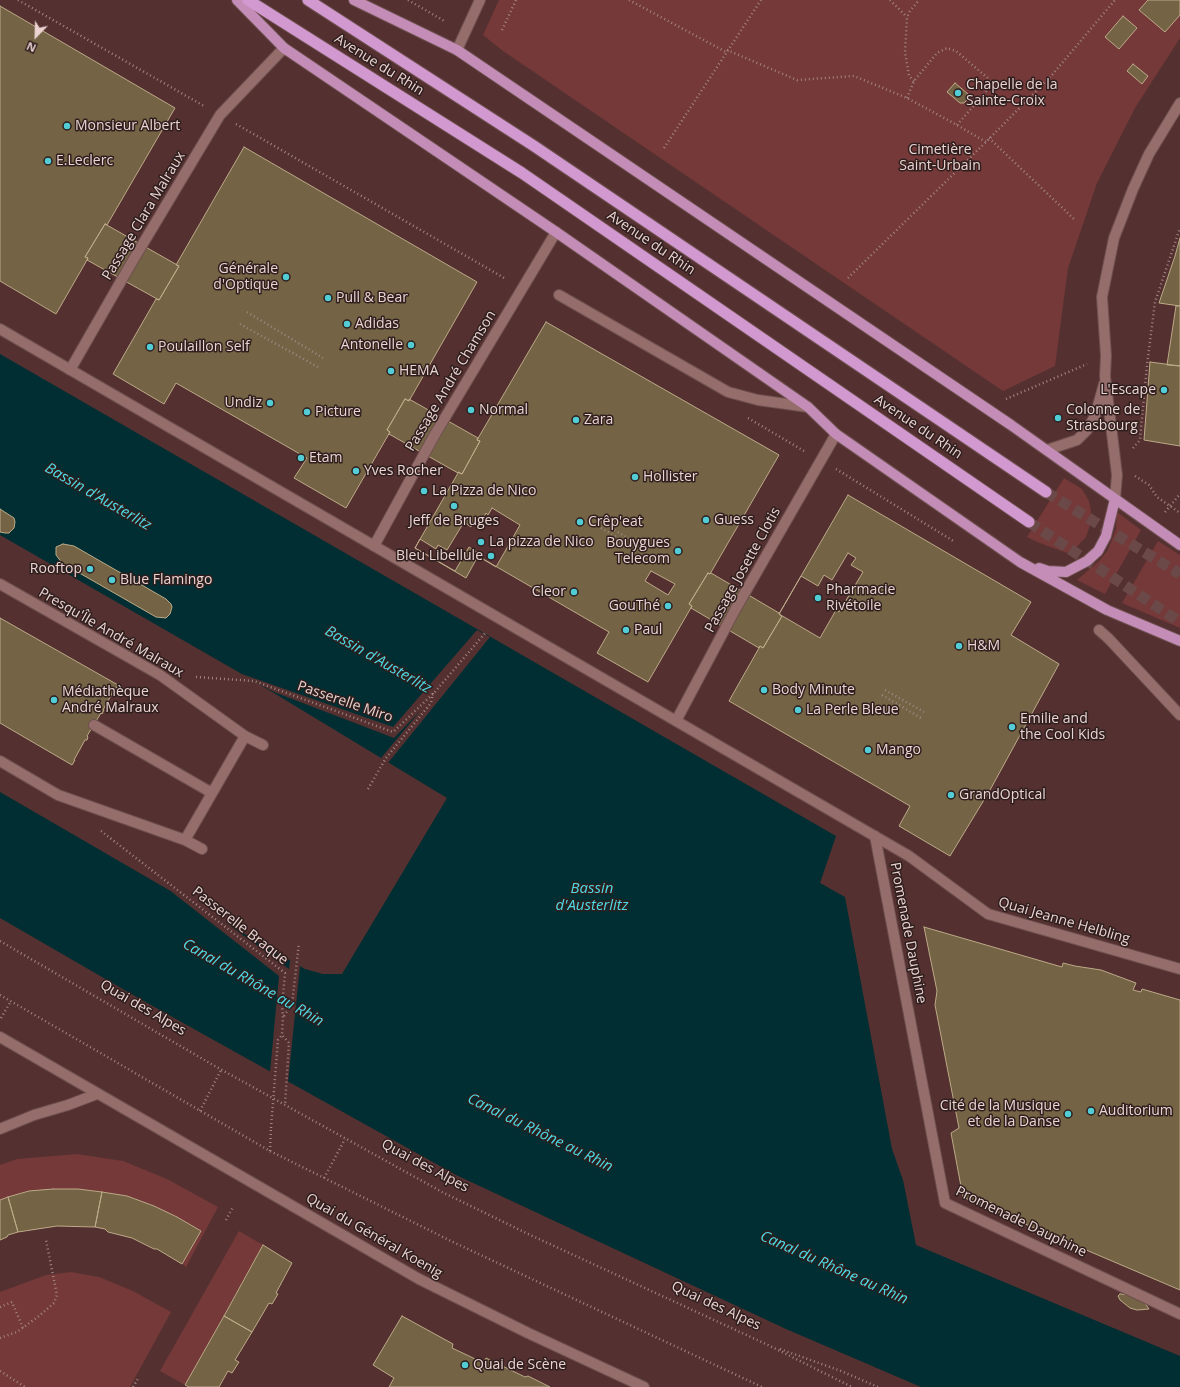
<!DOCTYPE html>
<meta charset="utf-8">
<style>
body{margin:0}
#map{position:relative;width:1180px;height:1387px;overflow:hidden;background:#543130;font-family:"Open Sans",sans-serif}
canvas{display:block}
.north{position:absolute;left:16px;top:16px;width:40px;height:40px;-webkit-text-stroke:3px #2e1e1d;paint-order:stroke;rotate:203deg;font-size:11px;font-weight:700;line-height:16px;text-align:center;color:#ebd4d2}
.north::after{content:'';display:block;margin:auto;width:14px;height:18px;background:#ebd4d2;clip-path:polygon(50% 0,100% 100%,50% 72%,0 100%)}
</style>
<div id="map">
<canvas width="1180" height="1387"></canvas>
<div class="north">N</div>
</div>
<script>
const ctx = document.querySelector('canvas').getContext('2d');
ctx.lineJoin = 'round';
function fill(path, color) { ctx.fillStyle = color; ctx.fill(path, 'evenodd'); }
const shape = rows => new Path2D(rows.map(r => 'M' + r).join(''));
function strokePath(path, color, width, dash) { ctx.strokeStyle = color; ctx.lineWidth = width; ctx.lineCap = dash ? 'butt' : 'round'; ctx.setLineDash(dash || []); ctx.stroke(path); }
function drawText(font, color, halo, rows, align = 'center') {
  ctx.font = font + ' "Open Sans",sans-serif'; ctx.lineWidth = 3; ctx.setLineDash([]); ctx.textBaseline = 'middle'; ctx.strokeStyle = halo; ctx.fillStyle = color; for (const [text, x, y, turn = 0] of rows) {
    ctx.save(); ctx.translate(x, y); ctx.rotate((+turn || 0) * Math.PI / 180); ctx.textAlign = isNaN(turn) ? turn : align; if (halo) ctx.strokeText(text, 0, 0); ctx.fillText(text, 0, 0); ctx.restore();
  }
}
fill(shape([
 [499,0,1180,0,1180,38,1135,108,1097,183,1068,268,1055,366,1003,391,503,51,483,35],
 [1064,478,1082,489,1089,501,1091,511,1090,525,1086,537,1070,554,1037,542,1027,537],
 [1117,512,1141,530,1105,594,1077,580,1099,561,1108,550,1116,529],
 [1158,541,1180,555,1180,628,1122,603],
 [77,1154,123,1161,167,1179,218,1207,186,1267,182,1264,201,1231,177,1217,127,1196,78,1189,53,1189,0,1200,0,1165,17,1159],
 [239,1231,263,1245,185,1385,160,1371],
 [71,1272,99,1277,133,1291,171,1312,130,1387,0,1387,0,1292,46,1275]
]), '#743938');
fill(shape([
 [0,354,836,836,820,883,845,897,892,1149,903,1180,916,1245,1180,1356,1180,1387,921,1387,786,1329,456,1175,140,999,0,918,0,792,305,969,323,974,342,974,447,798,254,681,0,535]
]), '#002e32');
fill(shape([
 [477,630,490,637,388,763,381,758,421,710,394,738,274,692,239,673,393,727],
 [168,889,229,925,289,969,290,960,300,966,288,1082,270,1072,279,976]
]), '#543130');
const building = shape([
 [1148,0,1180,0,1180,15,1165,32,1139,10,1148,0],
 [0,6,175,108,107,225,105,224,85,257,88,258,87,260,56,314,0,281,0,6],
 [1123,16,1137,28,1119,49,1105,37,1123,16],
 [1133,64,1148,76,1142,84,1127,71,1133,64],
 [955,83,968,94,969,98,964,103,960,103,947,92,955,83],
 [244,147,477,282,409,401,405,399,387,430,390,432,346,508,294,478,307,458,176,383,164,404,113,374,156,299,159,300,179,266,176,265,244,147],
 [105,224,179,266,159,300,87,260,88,258,85,257,105,224],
 [1180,238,1180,306,1159,303,1175,256,1180,238],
 [1176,306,1180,306,1180,366,1167,365,1176,306],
 [546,322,779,455,710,574,708,573,689,604,692,606,648,682,597,653,609,632,478,556,466,578,415,548,458,473,458,472,462,474,480,441,477,440,546,322],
 [1150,362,1180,366,1180,446,1144,440,1150,362],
 [405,399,409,401,409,399,478,438,477,440,480,441,462,474,458,472,458,473,389,434,390,432,387,430,405,399],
 [848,495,1031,602,1011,635,1059,664,990,790,950,856,899,826,910,806,729,701,759,648,760,646,763,648,782,616,779,614,848,495],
 [492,508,520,525,496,567,478,556,480,554,469,547,455,571,415,548,420,539,436,549,438,545,447,550,464,522,471,527,475,521,480,524,486,513,488,515,492,508],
 [0,509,14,518,15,522,14,528,9,533,5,533,0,532,0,509],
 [63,544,74,546,166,599,171,604,172,607,170,614,166,618,156,617,62,563,56,555,56,547,63,544],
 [848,553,856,558,851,565,863,572,839,612,836,610,820,638,779,614,801,576,818,586,824,575,832,580,848,553],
 [651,571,675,584,668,595,645,581,651,571],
 [708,573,710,574,711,573,779,613,779,614,782,616,763,648,760,646,759,648,691,608,692,606,689,604,708,573],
 [0,618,118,685,115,690,114,690,103,710,104,710,102,714,101,713,87,736,88,737,87,740,85,740,74,760,75,760,72,765,0,723,0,618],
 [924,927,1062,967,1063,963,1075,966,1101,970,1136,983,1133,990,1141,992,1142,989,1180,1000,1180,1290,990,1209,992,1203,982,1199,980,1205,963,1197,951,1133,959,1128,935,1005,937,991,924,927],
 [53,1189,78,1189,102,1192,95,1227,57,1226,18,1232,8,1197,29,1191,53,1189],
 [102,1192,127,1196,154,1206,177,1217,201,1231,182,1264,157,1249,154,1249,132,1238,108,1232,105,1229,95,1227,102,1192],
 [8,1197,18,1232,8,1235,7,1237,0,1240,0,1200,8,1197],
 [263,1245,292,1263,276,1293,278,1294,272,1304,269,1303,252,1332,224,1316,263,1245],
 [1120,1294,1133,1295,1145,1303,1149,1309,1137,1310,1130,1308,1120,1300,1118,1296,1120,1294],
 [224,1316,252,1332,235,1360,239,1362,232,1373,228,1371,219,1387,189,1387,185,1385,224,1316],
 [402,1316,453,1344,452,1348,469,1356,483,1363,486,1358,525,1377,528,1376,550,1387,389,1387,394,1378,373,1365,402,1316]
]);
fill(building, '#746344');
strokePath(building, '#bcaa88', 1);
strokePath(shape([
 [1046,492,1180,574],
 [1029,522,1180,622]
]), '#6b4948', 11, [11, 5.5]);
const service = shape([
 [559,295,728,392,758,400,808,407],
 [1047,450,1077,440,1087,430,1095,416,1104,384],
 [1115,499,1117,475,1105,376,1106,356,1102,297,1114,238,1133,189,1149,154,1180,103]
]);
const pedestrian = shape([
 [0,329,909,856,988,914,1180,969],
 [70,370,132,262,220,115,284,48],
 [374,546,434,436,556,232],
 [0,584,160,675,245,736,185,840,58,795,0,761],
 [1099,630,1109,639,1180,715],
 [676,721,735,610,836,434],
 [94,725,212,793],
 [245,736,263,745],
 [875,836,945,1203,1180,1314],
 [185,840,202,849]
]);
const minor = shape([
 [457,50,480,0],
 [0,1129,34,1115,68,1105,97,1094]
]);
const secondary = shape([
 [0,1037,419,1279,528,1333,644,1387]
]);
const primary = shape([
 [237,0,284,48,556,232,808,407,836,434,1020,562,1107,610,1180,641],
 [354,0,457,50,1011,425,1180,545],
 [1039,568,1048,571,1066,572,1087,561,1098,551,1106,536,1115,499]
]);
const trunk = shape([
 [248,0,522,173,1029,522],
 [308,0,534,146,1046,492]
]);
strokePath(service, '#6e504f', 12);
strokePath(pedestrian, '#6e504f', 12);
strokePath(minor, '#6e504f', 12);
strokePath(secondary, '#6e504f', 12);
strokePath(primary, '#6e504f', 12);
strokePath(trunk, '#6e504f', 13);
strokePath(shape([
 [18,0,204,106],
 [408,0,446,22],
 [629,0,726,52],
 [890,0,907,17],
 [502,30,516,0],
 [727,50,797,80,854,76,907,98,957,125,986,142],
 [914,81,909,76,905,52,907,17,910,11,919,0],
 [907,98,914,81,937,53,947,48,956,51,990,80,989,88,957,125],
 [236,124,506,279],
 [989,138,1075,220],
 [664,148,761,0],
 [848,278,986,142,1052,75,1115,0],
 [247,312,323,358],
 [240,324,318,367],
 [1006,399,1087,364],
 [748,418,804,451],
 [1133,448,1140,440,1147,365,1155,302,1180,228],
 [836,469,955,542],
 [1135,476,1149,485,1157,497,1180,513],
 [1165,512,1180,494],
 [597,520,630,539],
 [594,524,627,543],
 [196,677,254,681,393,732,434,693,486,632],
 [885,690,924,712],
 [882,695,921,718],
 [368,789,386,758,431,703,433,693],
 [101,831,285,973,282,1007,283,1016,282,1035,289,1043,285,1105],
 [0,941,213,1065,442,1192,526,1233,768,1345,852,1387],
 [0,995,270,1151,453,1242,762,1387],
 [284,1016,292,1004,299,943],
 [1,1018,11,1001],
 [200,1111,221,1070],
 [270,1151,271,1128],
 [324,1178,345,1139],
 [226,1220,233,1207],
 [0,1307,12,1302,23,1328],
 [0,1338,17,1332,39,1316,54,1303,57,1295,46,1240],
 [780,1349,841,1371,878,1387],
 [0,1371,25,1387],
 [133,1387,139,1377]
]), '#a38685', 2.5, [1, 3]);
strokePath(service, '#956d6b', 10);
strokePath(pedestrian, '#956d6b', 10);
strokePath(minor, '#956d6b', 10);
strokePath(secondary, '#956d6b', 10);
strokePath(primary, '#c38db7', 10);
strokePath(trunk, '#d298d0', 11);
strokePath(shape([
 [271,1128,278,1040,282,1035]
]), '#a38685', 2.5, [1, 3]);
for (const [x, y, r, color] of [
 [958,93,4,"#52ccd5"],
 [67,126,4,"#52ccd5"],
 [48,161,4,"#52ccd5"],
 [286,277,4,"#52ccd5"],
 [328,298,4,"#52ccd5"],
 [347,324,4,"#52ccd5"],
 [411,345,4,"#52ccd5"],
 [150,347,4,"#52ccd5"],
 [391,371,4,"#52ccd5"],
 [1164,390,4,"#52ccd5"],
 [270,403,4,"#52ccd5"],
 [471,410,4,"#52ccd5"],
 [307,412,4,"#52ccd5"],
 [1058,418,4,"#52ccd5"],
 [576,420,4,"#52ccd5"],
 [301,458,4,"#52ccd5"],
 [356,471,4,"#52ccd5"],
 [635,477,4,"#52ccd5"],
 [424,491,4,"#52ccd5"],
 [454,506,4,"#52ccd5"],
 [706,520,4,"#52ccd5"],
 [580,522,4,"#52ccd5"],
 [481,542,4,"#52ccd5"],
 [678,551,4,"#52ccd5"],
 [491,556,4,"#52ccd5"],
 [90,569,4,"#52ccd5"],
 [112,580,4,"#52ccd5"],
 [574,592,4,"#52ccd5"],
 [818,598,4,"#52ccd5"],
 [668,606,4,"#52ccd5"],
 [626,630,4,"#52ccd5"],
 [959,646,4,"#52ccd5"],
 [764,690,4,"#52ccd5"],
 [54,700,4,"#52ccd5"],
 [798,710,4,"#52ccd5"],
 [1012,727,4,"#52ccd5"],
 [868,750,4,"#52ccd5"],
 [951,795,4,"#52ccd5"],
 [1091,1111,4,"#52ccd5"],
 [1068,1114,4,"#52ccd5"],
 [465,1365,4,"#52ccd5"]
]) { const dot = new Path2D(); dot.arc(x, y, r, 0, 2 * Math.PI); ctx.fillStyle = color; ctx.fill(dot); strokePath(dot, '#2e1e1d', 1.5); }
drawText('14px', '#ebd4d2', '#2e1e1d', [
 ["Avenue du Rhin",379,65,32],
 ["Passage Clara Malraux",144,216,-59],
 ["Avenue du Rhin",651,243,34],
 ["Passage André Chamson",451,381,-59],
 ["Avenue du Rhin",918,427,34],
 ["Passage Josette Clotis",743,570,-61],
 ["Presqu'Île André Malraux",111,633,30],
 ["Passerelle Miro",345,702,19],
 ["Quai Jeanne Helbling",1064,921,16],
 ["Passerelle Braque",240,926,38],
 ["Promenade Dauphine",908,933,79],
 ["Quai des Alpes",143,1008,30],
 ["Quai des Alpes",425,1166,28],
 ["Promenade Dauphine",1021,1222,26],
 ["Quai du Général Koenig",374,1236,30],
 ["Quai des Alpes",716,1306,25]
]);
drawText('14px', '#ebd4d2', '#2e1e1d', [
 ["Chapelle de la",966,85],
 ["Sainte-Croix",966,101],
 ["Monsieur Albert",75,126],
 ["E.Leclerc",56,161],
 ["Générale",278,269,"right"],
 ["d'Optique",278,285,"right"],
 ["Pull & Bear",336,298],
 ["Adidas",355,324],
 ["Antonelle",403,345,"right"],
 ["Poulaillon Self",158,347],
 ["HEMA",399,371],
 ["L'Escape",1156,390,"right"],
 ["Undiz",262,403,"right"],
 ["Normal",479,410],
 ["Colonne de",1066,410],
 ["Strasbourg",1066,426],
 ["Picture",315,412],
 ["Zara",584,420],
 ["Etam",309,458],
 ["Yves Rocher",364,471],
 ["Hollister",643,477],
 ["La Pizza de Nico",432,491],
 ["Guess",714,520],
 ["Jeff de Bruges",454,521,"center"],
 ["Crêp'eat",588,522],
 ["La pizza de Nico",489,542],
 ["Bouygues",670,543,"right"],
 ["Telecom",670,559,"right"],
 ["Bleu Libellule",483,556,"right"],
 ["Rooftop",82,569,"right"],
 ["Blue Flamingo",120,580],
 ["Pharmacie",826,590],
 ["Rivétoile",826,606],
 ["Cleor",566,592,"right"],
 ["GouThé",660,606,"right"],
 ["Paul",634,630],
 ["H&M",967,646],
 ["Body Minute",772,690],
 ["Médiathèque",62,692],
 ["André Malraux",62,708],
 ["La Perle Bleue",806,710],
 ["Emilie and",1020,719],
 ["the Cool Kids",1020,735],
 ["Mango",876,750],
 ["GrandOptical",959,795],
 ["Cité de la Musique",1060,1106,"right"],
 ["et de la Danse",1060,1122,"right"],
 ["Auditorium",1099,1111],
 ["Quai de Scène",473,1365]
], 'left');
drawText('14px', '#edd3d1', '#2e1e1d', [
 ["Cimetière",940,150],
 ["Saint-Urbain",940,166]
]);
drawText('italic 15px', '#4bdbe6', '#2e1e1d', [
 ["Bassin d'Austerlitz",98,497,30],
 ["Bassin d'Austerlitz",378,660,30],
 ["Bassin",592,889],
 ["d'Austerlitz",592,906],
 ["Canal du Rhône au Rhin",253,983,30],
 ["Canal du Rhône au Rhin",540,1133,26],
 ["Canal du Rhône au Rhin",834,1268,24]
]);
</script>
